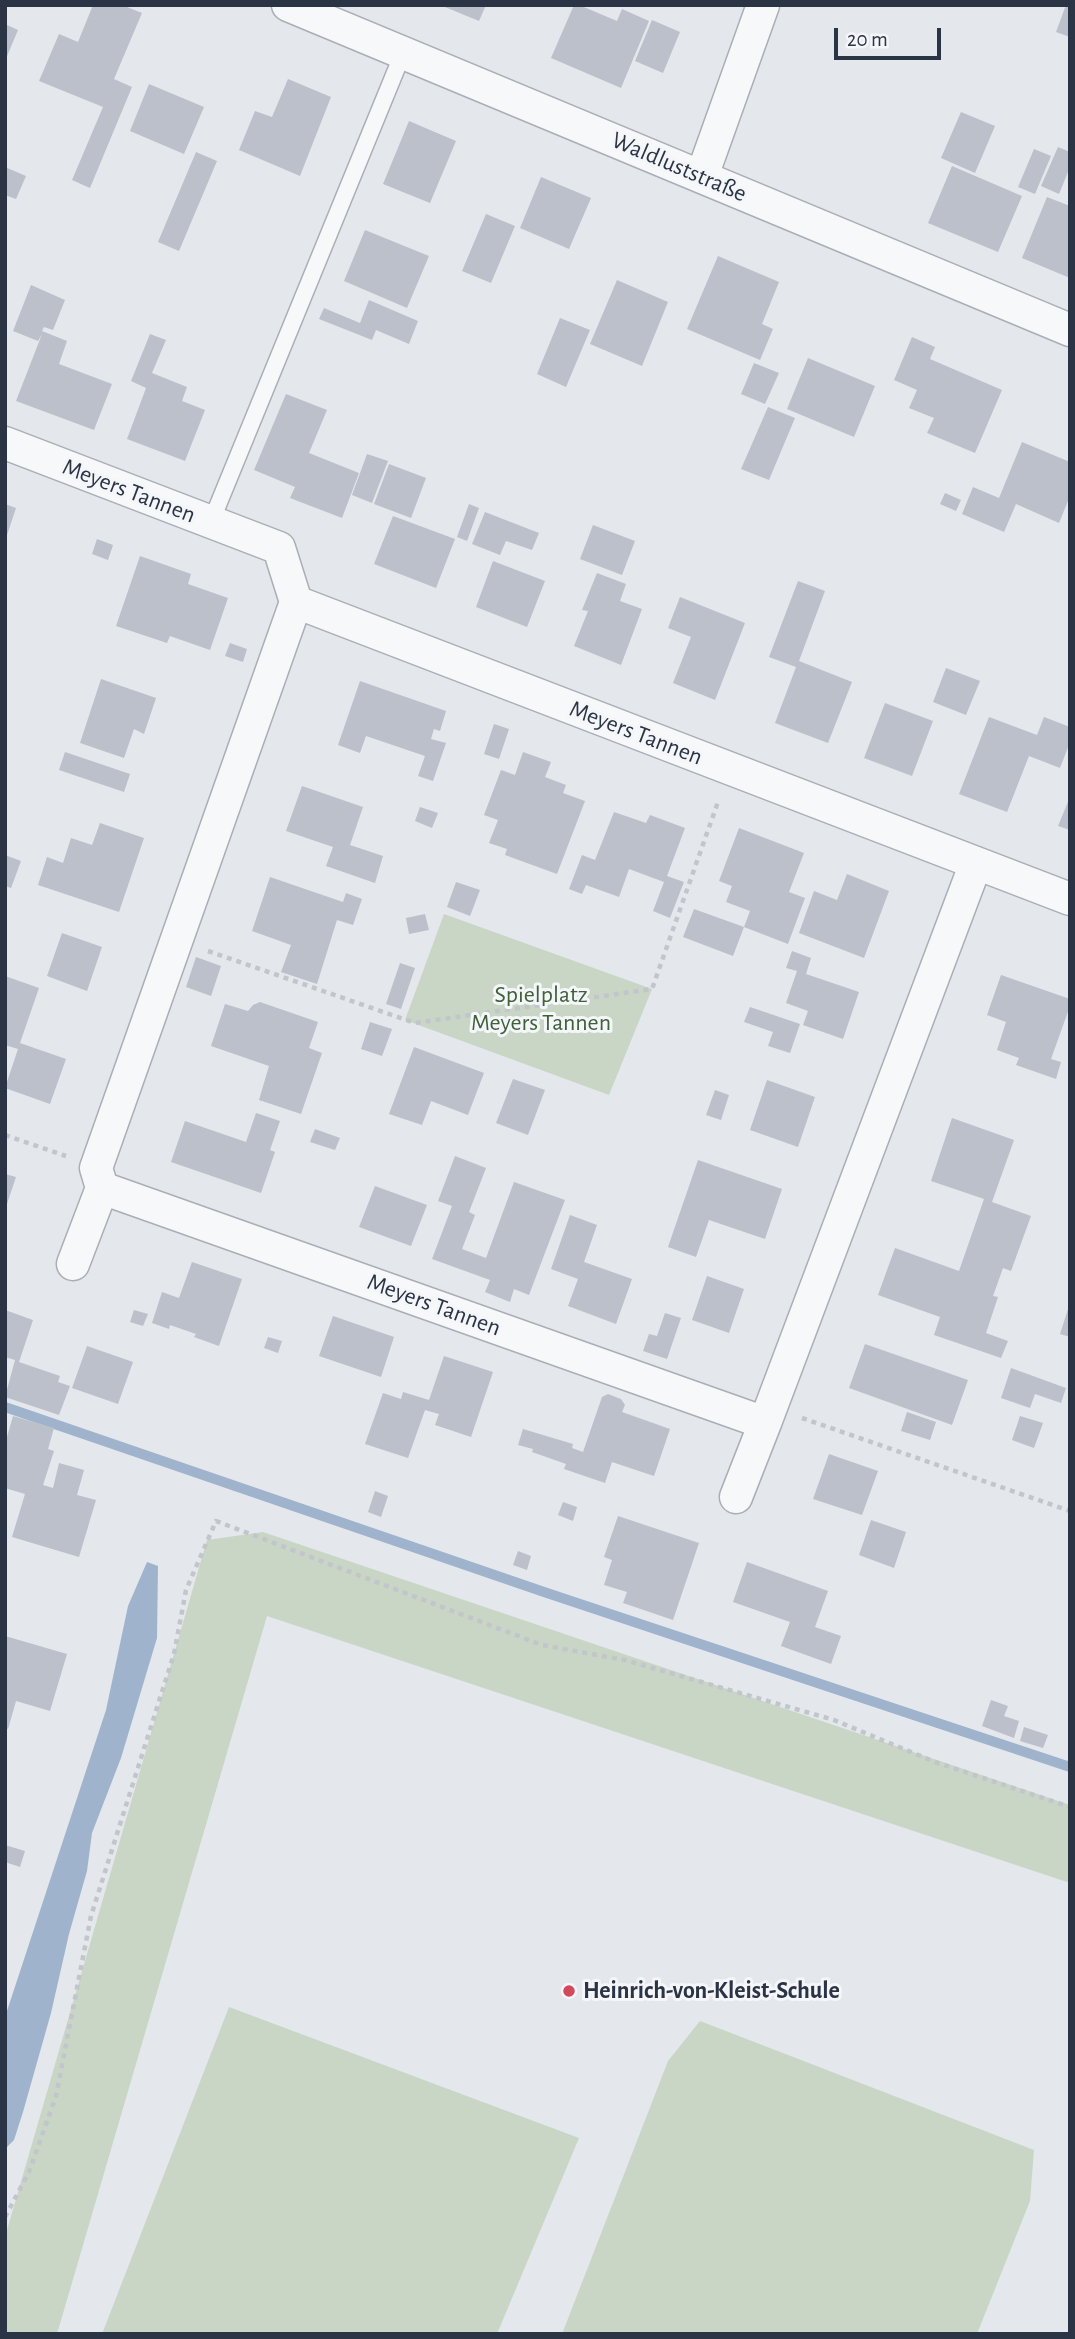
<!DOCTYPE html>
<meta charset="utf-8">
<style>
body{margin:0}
#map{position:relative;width:1075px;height:2339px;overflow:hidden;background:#e4e7ec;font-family:"Alegreya Sans",sans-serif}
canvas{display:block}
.frame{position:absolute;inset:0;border:7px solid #2b3445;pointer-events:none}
.scale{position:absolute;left:834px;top:28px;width:107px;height:32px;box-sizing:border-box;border:4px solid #2b3445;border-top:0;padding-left:9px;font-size:21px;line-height:24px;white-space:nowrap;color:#2b3445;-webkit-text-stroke:5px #f4f6f9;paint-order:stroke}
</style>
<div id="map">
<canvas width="1075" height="2339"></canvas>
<div class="frame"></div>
<div class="scale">20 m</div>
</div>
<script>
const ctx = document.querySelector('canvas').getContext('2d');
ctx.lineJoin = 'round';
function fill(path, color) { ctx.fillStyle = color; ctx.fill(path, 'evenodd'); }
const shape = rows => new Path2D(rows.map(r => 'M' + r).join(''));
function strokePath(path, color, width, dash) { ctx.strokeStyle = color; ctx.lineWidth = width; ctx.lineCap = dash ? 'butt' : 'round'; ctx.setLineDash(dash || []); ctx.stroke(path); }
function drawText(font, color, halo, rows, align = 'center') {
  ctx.font = font + ' "Alegreya Sans",sans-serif'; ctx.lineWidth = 6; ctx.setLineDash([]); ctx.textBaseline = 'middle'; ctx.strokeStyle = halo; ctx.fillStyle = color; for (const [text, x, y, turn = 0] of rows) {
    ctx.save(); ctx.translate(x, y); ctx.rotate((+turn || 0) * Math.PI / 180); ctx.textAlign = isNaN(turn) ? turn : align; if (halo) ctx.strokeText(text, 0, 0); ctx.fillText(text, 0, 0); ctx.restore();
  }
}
fill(shape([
 [444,914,652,989,609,1095,405,1020],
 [263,1532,1070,1805,1070,1883,267,1616,57,2334,5,2334,5,2237,207,1540],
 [229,2007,579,2138,497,2334,102,2334],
 [700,2021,1034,2150,1030,2201,977,2334,562,2334,668,2061]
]), '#c9d6c5');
fill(shape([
 [147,1562,158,1566,157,1638,121,1758,92,1833,87,1871,69,1934,51,2013,23,2112,14,2140,5,2149,5,2017,106,1710,128,1606]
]), '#9fb4cc');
strokePath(shape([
 [5,1407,547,1593,1070,1767]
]), '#9fb4cc', 10);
fill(shape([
 [93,5,122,5,142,13,114,79,132,87,90,188,72,180,103,107,39,81,59,34,78,42],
 [440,5,486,5,479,21],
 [574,5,579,5,617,21,622,9,649,21,621,88,551,58],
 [1066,5,1070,5,1070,37,1056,32],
 [652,20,680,32,663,73,635,61],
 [5,24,18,30,5,61],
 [288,79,331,97,300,176,239,150,255,111,272,117],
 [149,84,204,107,184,154,130,131],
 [961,112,995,126,975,173,941,158],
 [409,121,456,141,430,203,383,184],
 [1058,147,1070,152,1070,167,1059,194,1041,186],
 [1034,149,1051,156,1035,194,1018,187],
 [196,152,217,161,179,251,158,242],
 [952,166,1022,196,998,252,928,223],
 [5,167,26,176,16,199,5,195],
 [541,177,591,198,569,249,520,228],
 [1047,197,1070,206,1070,278,1022,258],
 [486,214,515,226,491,283,462,271],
 [365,230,429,256,407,308,344,281],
 [718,256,779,282,762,324,773,329,760,360,687,329],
 [617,280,668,302,642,366,590,344],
 [31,285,65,300,53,330,44,327,42,331,67,341,59,364,112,384,94,430,16,401,42,334,38,341,13,331],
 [369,300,418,321,409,344,376,330,372,340,319,319,324,308,360,323],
 [560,318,590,330,566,387,537,374],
 [150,334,166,340,152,373,187,387,182,401,205,410,185,461,127,439,146,388,131,381],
 [912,337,935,347,930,359,1002,390,975,453,927,433,934,418,909,408,917,390,894,380],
 [808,358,875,386,854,437,787,409],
 [754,363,779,373,765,404,741,394],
 [286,394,327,410,309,453,359,473,342,518,290,498,295,487,254,470],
 [768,407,795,418,769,480,741,469],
 [1022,442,1070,462,1070,496,1059,523,1016,504,1004,532,962,514,973,487,999,498],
 [367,454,388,461,372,503,352,495],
 [389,464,426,478,411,518,374,504],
 [945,493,961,500,956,511,940,504],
 [5,504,16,508,6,538,5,538],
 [469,504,479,508,467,541,457,537],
 [485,512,539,533,532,550,506,541,500,555,472,544],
 [393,516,455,539,436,588,374,564],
 [593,525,635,541,622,575,580,559],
 [97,539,113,545,108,560,92,554],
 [140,556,191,574,188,584,228,598,210,650,170,636,167,643,116,626],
 [493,561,545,581,527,627,476,607],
 [597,573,626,584,620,601,642,609,621,665,574,646,588,611,582,610],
 [798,581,825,591,799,661,852,682,828,743,775,723,796,667,769,657],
 [680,597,745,623,715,700,673,683,691,637,668,628],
 [230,643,247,649,243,662,225,656],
 [946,668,980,681,966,715,933,702],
 [101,679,156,698,144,734,134,729,124,758,80,743],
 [360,681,446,711,440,731,434,729,431,739,446,743,433,781,418,776,425,756,366,736,360,753,338,745],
 [885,703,933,721,912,776,864,758],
 [989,717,1037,735,1044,717,1070,727,1070,742,1060,768,1029,756,1007,812,959,794],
 [494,724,509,729,499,759,484,754],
 [65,752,130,774,124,792,59,770],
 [523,752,551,762,545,777,566,785,563,793,585,801,557,874,505,855,507,849,489,843,498,820,484,815,501,770,515,775],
 [302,786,363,807,350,845,383,856,375,883,326,866,333,847,286,831],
 [1070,797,1070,830,1058,826],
 [420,807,438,813,432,828,415,821],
 [614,812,646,823,650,815,685,828,667,876,684,882,670,918,653,911,664,882,629,869,619,897,586,885,582,894,569,889,582,855,595,860],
 [100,823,144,838,119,912,38,885,47,857,63,863,71,838,92,845],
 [739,828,804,853,789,892,805,898,788,944,744,927,750,911,726,902,732,886,719,881],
 [5,855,21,861,11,888,5,886],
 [847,874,889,891,864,958,799,933,814,891,837,900],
 [270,877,343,902,346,893,362,899,353,925,337,920,317,984,281,972,291,945,252,931],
 [456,882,480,890,470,916,447,907],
 [694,909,744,927,733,956,683,937],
 [425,914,429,930,409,934,406,918],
 [62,933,102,947,87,991,47,976],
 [792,951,811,958,806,974,859,992,843,1039,803,1025,808,1011,786,1003,797,971,786,968],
 [196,957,221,966,211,996,186,987],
 [400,963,415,968,401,1009,386,1004],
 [1001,975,1070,999,1070,1006,1051,1059,1061,1062,1056,1079,1016,1065,1019,1058,997,1050,1006,1022,987,1015],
 [5,976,39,988,20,1043,66,1059,50,1104,5,1088,18,1049,5,1045],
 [260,1002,318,1022,309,1048,322,1053,301,1114,259,1100,269,1066,211,1046,225,1004,248,1011,253,1005],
 [750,1007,800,1024,790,1053,768,1046,773,1032,744,1022],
 [370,1022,392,1029,382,1056,361,1049],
 [414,1047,484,1073,468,1115,431,1101,422,1125,389,1114],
 [513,1079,545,1090,528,1135,496,1123],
 [767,1080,815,1097,798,1147,750,1130],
 [715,1090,729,1095,721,1120,706,1115],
 [256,1113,280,1121,270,1150,275,1152,261,1193,171,1162,185,1121,246,1142],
 [952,1118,1014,1140,992,1202,1031,1216,1011,1271,1003,1268,993,1296,998,1297,986,1333,1008,1341,1001,1358,934,1335,940,1317,878,1295,895,1248,959,1271,984,1199,931,1181],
 [315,1129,340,1138,335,1150,310,1142],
 [455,1156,486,1168,469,1212,475,1215,462,1249,486,1258,514,1182,565,1200,529,1295,514,1289,510,1302,485,1292,490,1280,432,1259,452,1206,438,1201],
 [698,1160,782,1189,765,1239,709,1220,696,1257,668,1247],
 [5,1174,16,1177,6,1207,5,1207],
 [375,1186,427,1205,411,1246,359,1227],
 [570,1215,597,1225,584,1262,632,1279,616,1324,568,1306,578,1279,551,1269],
 [192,1262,242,1279,219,1346,194,1337,196,1334,170,1325,169,1329,152,1323,162,1292,179,1298],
 [707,1276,744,1289,729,1333,692,1320],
 [1069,1306,1070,1306,1070,1337,1060,1334],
 [5,1310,33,1320,19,1362,60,1376,58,1382,70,1386,59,1415,5,1397,15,1360,5,1357],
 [134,1310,148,1314,143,1326,130,1322],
 [665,1313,681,1318,667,1359,643,1351,649,1334,657,1336],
 [333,1316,394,1337,381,1377,319,1356],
 [268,1337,282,1341,278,1353,264,1348],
 [865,1344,968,1380,952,1425,849,1388],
 [87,1346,133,1362,118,1404,72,1388],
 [444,1356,493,1372,471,1437,435,1425,439,1414,425,1410,408,1458,365,1444,383,1393,401,1399,403,1392,429,1400],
 [1011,1368,1066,1388,1061,1403,1035,1394,1030,1408,1001,1398],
 [608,1394,621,1399,625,1405,622,1412,670,1429,654,1476,612,1462,605,1483,564,1469,566,1464,532,1452,533,1449,518,1445,523,1429,573,1444,572,1448,583,1452,602,1397],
 [907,1412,936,1422,930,1440,901,1431],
 [13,1416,54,1428,48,1449,54,1451,43,1485,53,1488,59,1463,84,1470,77,1495,96,1500,79,1557,12,1537,25,1494,5,1488,5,1444],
 [1020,1416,1043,1423,1034,1448,1012,1440],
 [829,1454,878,1471,862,1515,813,1499],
 [375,1491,388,1496,381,1517,368,1512],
 [563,1502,577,1507,573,1521,558,1515],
 [618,1516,699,1543,673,1620,623,1603,627,1592,604,1585,612,1560,604,1557],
 [871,1520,906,1532,894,1568,859,1555],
 [518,1551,531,1556,527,1570,513,1565],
 [747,1562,828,1591,815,1627,841,1636,831,1664,781,1646,790,1622,733,1602],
 [5,1636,67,1654,50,1711,16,1701,8,1729,5,1728],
 [991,1700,1008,1706,1004,1716,1019,1721,1014,1738,982,1726],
 [1024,1727,1048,1735,1043,1748,1020,1741],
 [5,1845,25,1851,20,1867,5,1862]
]), '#bbc0ca');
const service = shape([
 [211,522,403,53]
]);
const minor = shape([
 [288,5,1070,330],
 [702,176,763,5],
 [5,443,279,548,296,602,1070,899],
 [296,602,96,1168,102,1188,765,1423,976,863],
 [73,1264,102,1188],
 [736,1497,765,1423]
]);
strokePath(service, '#a9aeb7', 19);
strokePath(minor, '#a9aeb7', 35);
strokePath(shape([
 [208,951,415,1023,652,989,719,799],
 [5,1135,66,1156],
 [802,1418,1070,1511],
 [5,2217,29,2172,56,2096,91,1916,174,1654,186,1590,216,1521,542,1645,625,1660,834,1720,935,1762,1070,1807]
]), '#c2c5cb', 4.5, [5, 5]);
strokePath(service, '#f7f8fa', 16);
strokePath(minor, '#f7f8fa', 32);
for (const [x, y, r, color] of [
 [569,1991,7,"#d1495b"]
]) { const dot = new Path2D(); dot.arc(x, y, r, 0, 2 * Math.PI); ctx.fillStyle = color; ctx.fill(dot); strokePath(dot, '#f4f6f9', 2.5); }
drawText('24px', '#2b3445', '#f4f6f9', [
 ["Waldluststraße",679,167,23],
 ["Meyers Tannen",129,491,21],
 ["Meyers Tannen",636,733,21],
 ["Meyers Tannen",434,1305,20]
]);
drawText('24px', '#3f6138', '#f4f6f9', [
 ["Spielplatz",541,995],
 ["Meyers Tannen",541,1023]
]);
drawText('bold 24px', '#2b3445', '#f4f6f9', [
 ["Heinrich-von-Kleist-Schule",583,1991]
], 'left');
</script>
